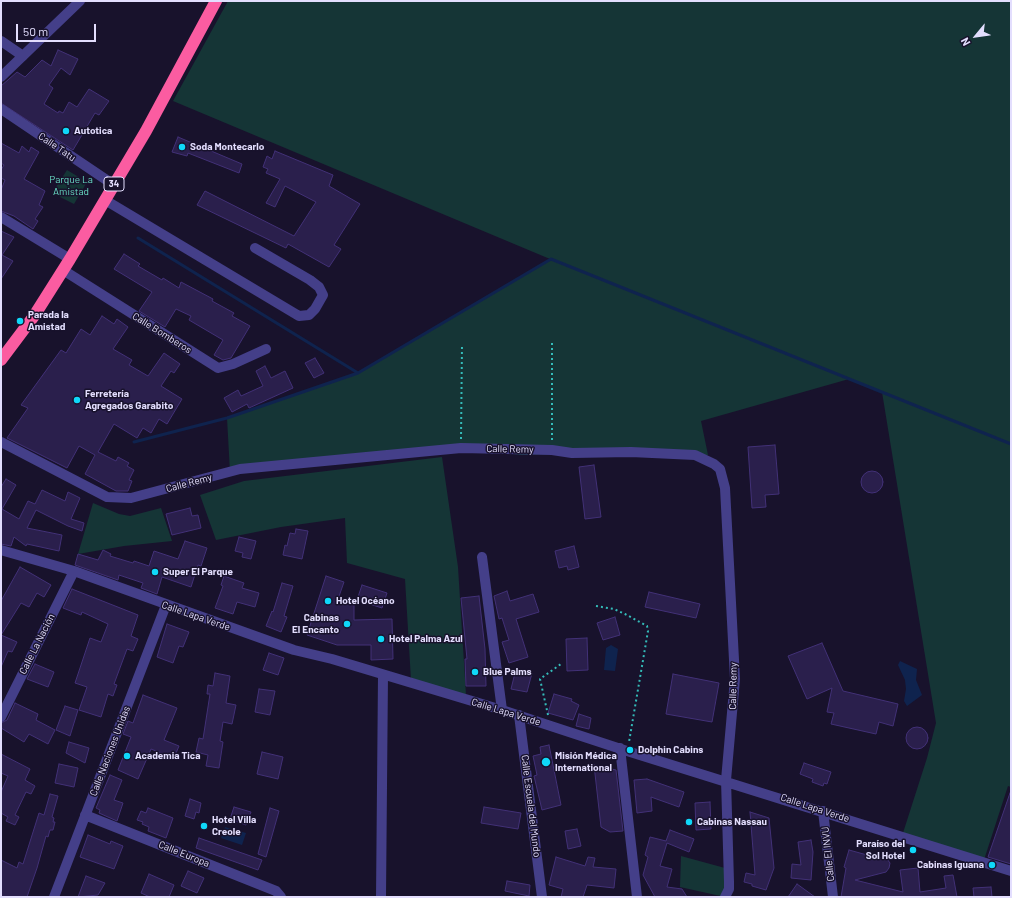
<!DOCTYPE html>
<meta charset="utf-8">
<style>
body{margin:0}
#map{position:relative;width:1012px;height:898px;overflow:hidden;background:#18122c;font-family:Barlow,sans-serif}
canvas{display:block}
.frame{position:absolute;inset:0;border:2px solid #e3defe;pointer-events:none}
.north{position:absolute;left:956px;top:16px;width:40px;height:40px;-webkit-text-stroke:3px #18122c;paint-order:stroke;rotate:241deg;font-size:11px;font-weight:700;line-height:16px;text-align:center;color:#e3defe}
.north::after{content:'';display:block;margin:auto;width:14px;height:18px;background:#e3defe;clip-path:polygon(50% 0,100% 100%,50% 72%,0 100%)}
.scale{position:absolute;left:16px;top:24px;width:80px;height:18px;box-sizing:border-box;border:2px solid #e3defe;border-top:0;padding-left:5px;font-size:12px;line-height:14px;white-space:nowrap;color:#e3defe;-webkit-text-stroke:3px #18122c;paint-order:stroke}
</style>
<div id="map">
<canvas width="1012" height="898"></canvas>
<div class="frame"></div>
<div class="north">N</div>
<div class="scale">50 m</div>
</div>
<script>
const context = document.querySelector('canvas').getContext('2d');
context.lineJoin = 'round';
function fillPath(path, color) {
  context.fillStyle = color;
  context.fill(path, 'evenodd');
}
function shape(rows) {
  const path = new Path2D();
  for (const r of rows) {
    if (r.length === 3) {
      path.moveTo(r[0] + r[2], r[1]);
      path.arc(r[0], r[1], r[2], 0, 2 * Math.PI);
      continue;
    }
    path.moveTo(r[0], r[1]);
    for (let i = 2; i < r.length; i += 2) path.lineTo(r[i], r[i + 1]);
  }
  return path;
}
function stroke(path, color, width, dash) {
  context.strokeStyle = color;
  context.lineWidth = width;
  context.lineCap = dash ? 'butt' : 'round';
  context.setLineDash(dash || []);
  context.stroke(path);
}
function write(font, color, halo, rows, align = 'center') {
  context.font = font + ' Barlow,sans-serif';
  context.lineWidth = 3;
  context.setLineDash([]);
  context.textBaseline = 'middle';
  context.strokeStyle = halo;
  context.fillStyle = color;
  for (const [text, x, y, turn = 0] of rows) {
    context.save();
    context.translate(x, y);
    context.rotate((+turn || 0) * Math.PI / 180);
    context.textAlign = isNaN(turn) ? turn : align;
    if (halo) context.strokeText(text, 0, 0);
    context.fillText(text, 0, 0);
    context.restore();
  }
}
const green = shape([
 [228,1,1011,1,1011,787,1008,786,983,863,902,836,927,758,936,723,882,392,849,379,701,421,708,455,617,453,521,455,465,448,230,472,227,418,358,373,550,259,173,101],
 [67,170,87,182,74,204,52,193],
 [442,457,458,567,466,695,411,680,405,579,347,563,345,518,281,527,216,540,200,495,244,481],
 [93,503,119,514,130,516,161,508,172,541,124,546,78,554],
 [681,856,725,868,725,897,680,887]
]);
const water = shape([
 [611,645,618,649,615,671,604,670,606,648],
 [900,661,917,669,916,680,922,695,907,706,904,701,906,689,905,680,898,665],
 [225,827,246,833,242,845,221,838]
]);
const stream = shape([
 [138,238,358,373],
 [134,442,227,418,358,373,551,259,1011,444]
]);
const building = shape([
 [58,50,78,59,70,75,61,68,49,85,53,88,44,104,58,113,59,111,63,113,69,102,77,107,89,89,109,101,99,115,95,113,73,150,1,103,1,86,17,72,25,77,42,60,51,66,58,50],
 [178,137,242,164,239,173,188,153,187,156,172,152,178,137],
 [1,143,19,153,22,146,29,152,31,147,39,152,24,179,45,191,39,205,43,207,35,219,38,221,33,229,14,216,1,211,1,190,5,180,1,178,1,170,4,165,1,163,1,143],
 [275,151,333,175,329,186,360,204,334,245,341,249,329,267,288,244,286,248,197,205,205,191,294,236,316,202,285,186,275,207,266,203,280,179,266,173,268,169,263,167,267,156,272,159,275,151],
 [1,231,14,237,2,255,13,261,1,279,1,231],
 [124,254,140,264,138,266,162,280,163,278,179,288,181,282,213,299,212,301,234,313,232,316,250,326,231,358,223,360,214,355,223,340,189,320,191,316,176,309,165,327,139,311,152,292,114,269,124,254],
 [102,316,114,324,117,319,128,327,113,349,132,360,129,365,148,376,164,353,180,364,174,373,171,371,161,386,182,399,167,424,159,419,151,433,143,428,137,438,114,424,98,452,116,461,118,457,129,463,127,466,134,470,129,480,132,481,128,491,116,491,85,474,95,455,79,446,67,468,7,438,28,408,21,405,61,350,66,353,81,329,90,335,102,316],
 [315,358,324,373,314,378,305,363,315,358],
 [265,366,271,378,285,371,293,388,249,408,247,404,232,412,224,398,238,390,241,396,263,386,256,371,265,366],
 [775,445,779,494,765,495,766,507,752,508,748,447,775,445],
 [594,465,601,517,585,519,579,467,594,465],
 [872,482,11],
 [6,479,16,485,2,509,19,519,28,501,35,504,42,490,65,501,68,492,80,498,71,519,84,523,82,531,68,526,36,510,27,528,62,535,59,551,27,544,26,546,14,537,11,546,1,544,1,487,6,479],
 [190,508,192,516,198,515,201,528,172,535,166,514,190,508],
 [296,529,308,531,302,559,283,555,285,545,287,546,290,533,295,534,296,529],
 [239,537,256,541,251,559,242,557,243,553,235,551,239,537],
 [185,541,207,548,201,566,198,565,191,587,162,577,157,594,141,588,143,583,119,575,118,580,75,565,78,554,98,560,103,550,111,554,110,556,133,563,134,561,149,566,154,551,178,559,185,541],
 [574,546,579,567,568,570,567,566,559,568,555,551,574,546],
 [20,567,51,585,44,597,37,593,29,607,21,603,1,635,17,642,12,652,8,651,1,667,1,601,20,567],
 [224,576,244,583,242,588,259,593,255,607,237,602,233,614,215,608,223,586,221,585,224,576],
 [326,576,344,582,337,602,354,602,354,620,392,619,393,659,371,660,371,645,337,645,307,635,326,576],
 [282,583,293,586,284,616,287,617,281,632,266,626,272,611,273,612,282,583],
 [362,585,387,593,382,608,357,600,362,585],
 [72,589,138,615,131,636,138,639,133,651,127,649,114,684,117,685,113,696,108,694,101,717,79,710,87,687,75,683,90,638,101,642,108,624,82,612,81,615,63,608,72,589],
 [507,591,510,601,533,594,539,612,516,619,528,657,509,663,502,642,509,640,502,618,499,619,494,596,507,591],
 [649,592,700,604,696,618,645,607,649,592],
 [479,596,485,649,486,686,466,686,465,659,467,659,461,598,479,596],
 [615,617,620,635,603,640,597,623,615,617],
 [167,624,189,632,183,647,179,646,173,663,157,657,167,624],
 [587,638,588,670,567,671,566,639,587,638],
 [822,643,843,691,898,704,893,726,879,722,876,734,831,724,834,713,827,712,832,688,807,699,788,656,822,643],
 [269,653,284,658,278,675,263,670,269,653],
 [35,664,54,672,48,687,27,679,35,664],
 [516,669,532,673,527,692,511,689,516,669],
 [215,673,230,676,226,703,236,705,232,724,223,722,220,741,223,742,219,768,206,766,208,755,196,752,199,738,203,739,210,694,207,694,208,685,213,686,215,673],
 [673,674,719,683,712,722,666,714,673,674],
 [259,689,275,691,270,715,255,712,259,689],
 [554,694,572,699,571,701,579,705,573,720,548,713,554,694],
 [143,695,177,708,164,740,179,746,174,758,151,749,138,779,118,770,131,737,123,734,128,721,133,723,143,695],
 [15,703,38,714,36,720,55,730,48,744,29,734,24,742,1,728,1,723,7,720,15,703],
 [65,706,78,710,70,736,56,730,65,706],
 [579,714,591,718,589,729,576,726,579,714],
 [917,738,11],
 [69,742,89,748,85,763,66,753,69,742],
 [549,745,561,805,542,810,534,776,537,775,533,756,541,754,540,747,549,745],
 [262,752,283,757,278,779,257,774,262,752],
 [1,754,30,769,25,780,35,786,31,794,26,792,15,815,19,817,15,825,6,821,8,817,1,813,1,792,8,776,1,773,1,754],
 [804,763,831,772,827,784,824,783,823,786,812,782,813,779,800,774,804,763],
 [59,764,78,768,74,787,55,783,59,764],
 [594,765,616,770,623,831,610,832,601,827,594,765],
 [110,775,122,780,114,800,123,803,117,821,99,813,100,810,96,808,110,775],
 [647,779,684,792,679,807,651,797,652,811,637,813,634,780,647,779],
 [1010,793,1011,793,1011,864,988,857,1010,793],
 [50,794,58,796,52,817,54,818,53,822,55,822,53,830,50,830,48,837,46,836,37,868,27,897,1,897,1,860,17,868,19,862,23,864,39,813,44,815,50,794],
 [190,799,201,803,199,813,196,812,194,819,185,816,190,799],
 [710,802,711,829,696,830,695,803,710,802],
 [234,807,251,812,246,825,230,819,234,807],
 [484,807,521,813,518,829,481,823,484,807],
 [148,808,173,818,166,838,148,831,149,827,142,824,143,822,137,820,141,811,146,813,148,808],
 [270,808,279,811,266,857,258,854,270,808],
 [750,812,769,818,774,868,766,890,752,886,752,884,744,882,746,873,755,875,750,812],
 [577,829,581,846,568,849,565,831,577,829],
 [670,830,694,839,689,852,667,843,660,866,672,869,667,887,682,889,687,897,655,897,643,875,648,857,645,855,650,837,666,841,670,830],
 [88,835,110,844,111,841,123,846,114,869,80,857,88,835],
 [199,838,262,860,258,870,196,848,199,838],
 [811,840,813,852,811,880,791,878,792,864,801,865,798,842,811,840],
 [849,850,878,858,883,857,887,859,890,863,889,868,886,872,855,880,903,892,900,870,918,868,920,892,946,888,944,876,953,875,957,897,841,897,846,868,844,867,849,850],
 [556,857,585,866,588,857,595,858,593,867,616,869,614,888,587,885,583,897,561,897,563,889,549,885,556,857],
 [188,871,204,878,197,893,181,886,188,871],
 [149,874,174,885,169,897,150,897,141,893,149,874],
 [86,876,105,883,98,895,78,897,86,876],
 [507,881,530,885,529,896,505,891,507,881],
 [797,884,815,897,788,897,797,884],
 [991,887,992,897,974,897,973,888,991,887]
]);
const path = shape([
 [461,439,462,345],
 [552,440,552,341],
 [596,606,614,609,625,614,647,626,648,631,629,742],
 [548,715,540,679,561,664]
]);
const minor = shape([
 [1,41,23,56],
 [1,77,80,1],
 [1,109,114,185],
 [105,200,299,316,309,315,315,309,323,295,319,287,310,280,255,248],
 [1,217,70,259],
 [63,270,218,368,233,364,266,349],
 [1,442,107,497,131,498,240,469,461,448,552,450,572,453,631,452,695,455,714,464,720,469,725,488,735,679,726,780,729,882,729,889,725,897],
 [1,550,74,571,294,650,332,659,502,710,627,751,1011,871],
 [482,557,502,710],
 [519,715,542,897],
 [1,717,74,571],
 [620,748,637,897],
 [823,811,833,897],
 [85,815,276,891,281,897],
 [54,897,166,605],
 [381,897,383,675]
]);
const highway = shape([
 [1,360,34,316,70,259,146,131,216,1]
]);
const markers = [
 [66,131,4,"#0fd8f9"],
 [182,147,4,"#0fd8f9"],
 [20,321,4,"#0fd8f9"],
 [77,400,4,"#0fd8f9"],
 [155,572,4,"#0fd8f9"],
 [328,601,4,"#0fd8f9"],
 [347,624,4,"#0fd8f9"],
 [381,639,4,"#0fd8f9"],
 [475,672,4,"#0fd8f9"],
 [630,750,4,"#0fd8f9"],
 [127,756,4,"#0fd8f9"],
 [546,762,5,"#0fd8f9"],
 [689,822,4,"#0fd8f9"],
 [204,826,4,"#0fd8f9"],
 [913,850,4,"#0fd8f9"],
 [992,865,4,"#0fd8f9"]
];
const shields = [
 [114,184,20]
];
const shieldNames = [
 ["34",114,184]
];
const poiNames = [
 ["Autotica",74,131],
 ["Soda Montecarlo",190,147],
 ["Parada la",28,315],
 ["Amistad",28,327],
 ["Ferretería",85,394],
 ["Agregados Garabito",85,406],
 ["Super El Parque",163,572],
 ["Hotel Océano",336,601],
 ["Cabinas",339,618,"right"],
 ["El Encanto",339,630,"right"],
 ["Hotel Palma Azul",389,639],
 ["Blue Palms",483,672],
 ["Dolphin Cabins",638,750],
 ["Academia Tica",135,756],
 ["Misión Médica",555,756],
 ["International",555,768],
 ["Hotel Villa",212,820],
 ["Creole",212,832],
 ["Cabinas Nassau",697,822],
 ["Paraíso del",905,844,"right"],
 ["Sol Hotel",905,856,"right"],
 ["Cabinas Iguana",984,865,"right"]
];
const streetNames = [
 ["Calle Tatu",57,147,34],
 ["Calle Bomberos",162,333,32],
 ["Calle Remy",510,449,1],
 ["Calle Remy",189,483,-15],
 ["Calle Lapa Verde",196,616,19],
 ["Calle La Nación",37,644,-63],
 ["Calle Remy",733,686,-89],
 ["Calle Lapa Verde",506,712,17],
 ["Calle Naciones Unidas",110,751,-69],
 ["Calle Escuela del Mundo",531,806,83],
 ["Calle Lapa Verde",815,808,18],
 ["Calle Europa",184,854,22],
 ["Calle El INVU",828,854,-96]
];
const parkNames = [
 ["Parque La",71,180],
 ["Amistad",71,192]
];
fillPath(green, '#153536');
fillPath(water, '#0f234e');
stroke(stream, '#0f234e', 3);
fillPath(building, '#2a1f4c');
stroke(building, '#423177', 1);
stroke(path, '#34bcb9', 2, [2, 3]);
stroke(minor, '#443f89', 10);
stroke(highway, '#fb5ca1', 12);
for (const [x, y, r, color] of markers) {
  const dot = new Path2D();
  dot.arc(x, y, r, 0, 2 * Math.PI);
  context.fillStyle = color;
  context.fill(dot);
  stroke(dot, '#18122c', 1.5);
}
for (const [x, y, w] of shields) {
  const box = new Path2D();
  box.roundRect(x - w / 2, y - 7, w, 14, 3);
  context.fillStyle = '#18122c';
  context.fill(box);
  stroke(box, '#e3defe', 1);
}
write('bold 9px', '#e3defe', null, shieldNames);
write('bold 10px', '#e3defe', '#18122c', poiNames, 'left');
write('10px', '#e3defe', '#18122c', streetNames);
write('10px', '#69dec6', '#18122c', parkNames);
</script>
